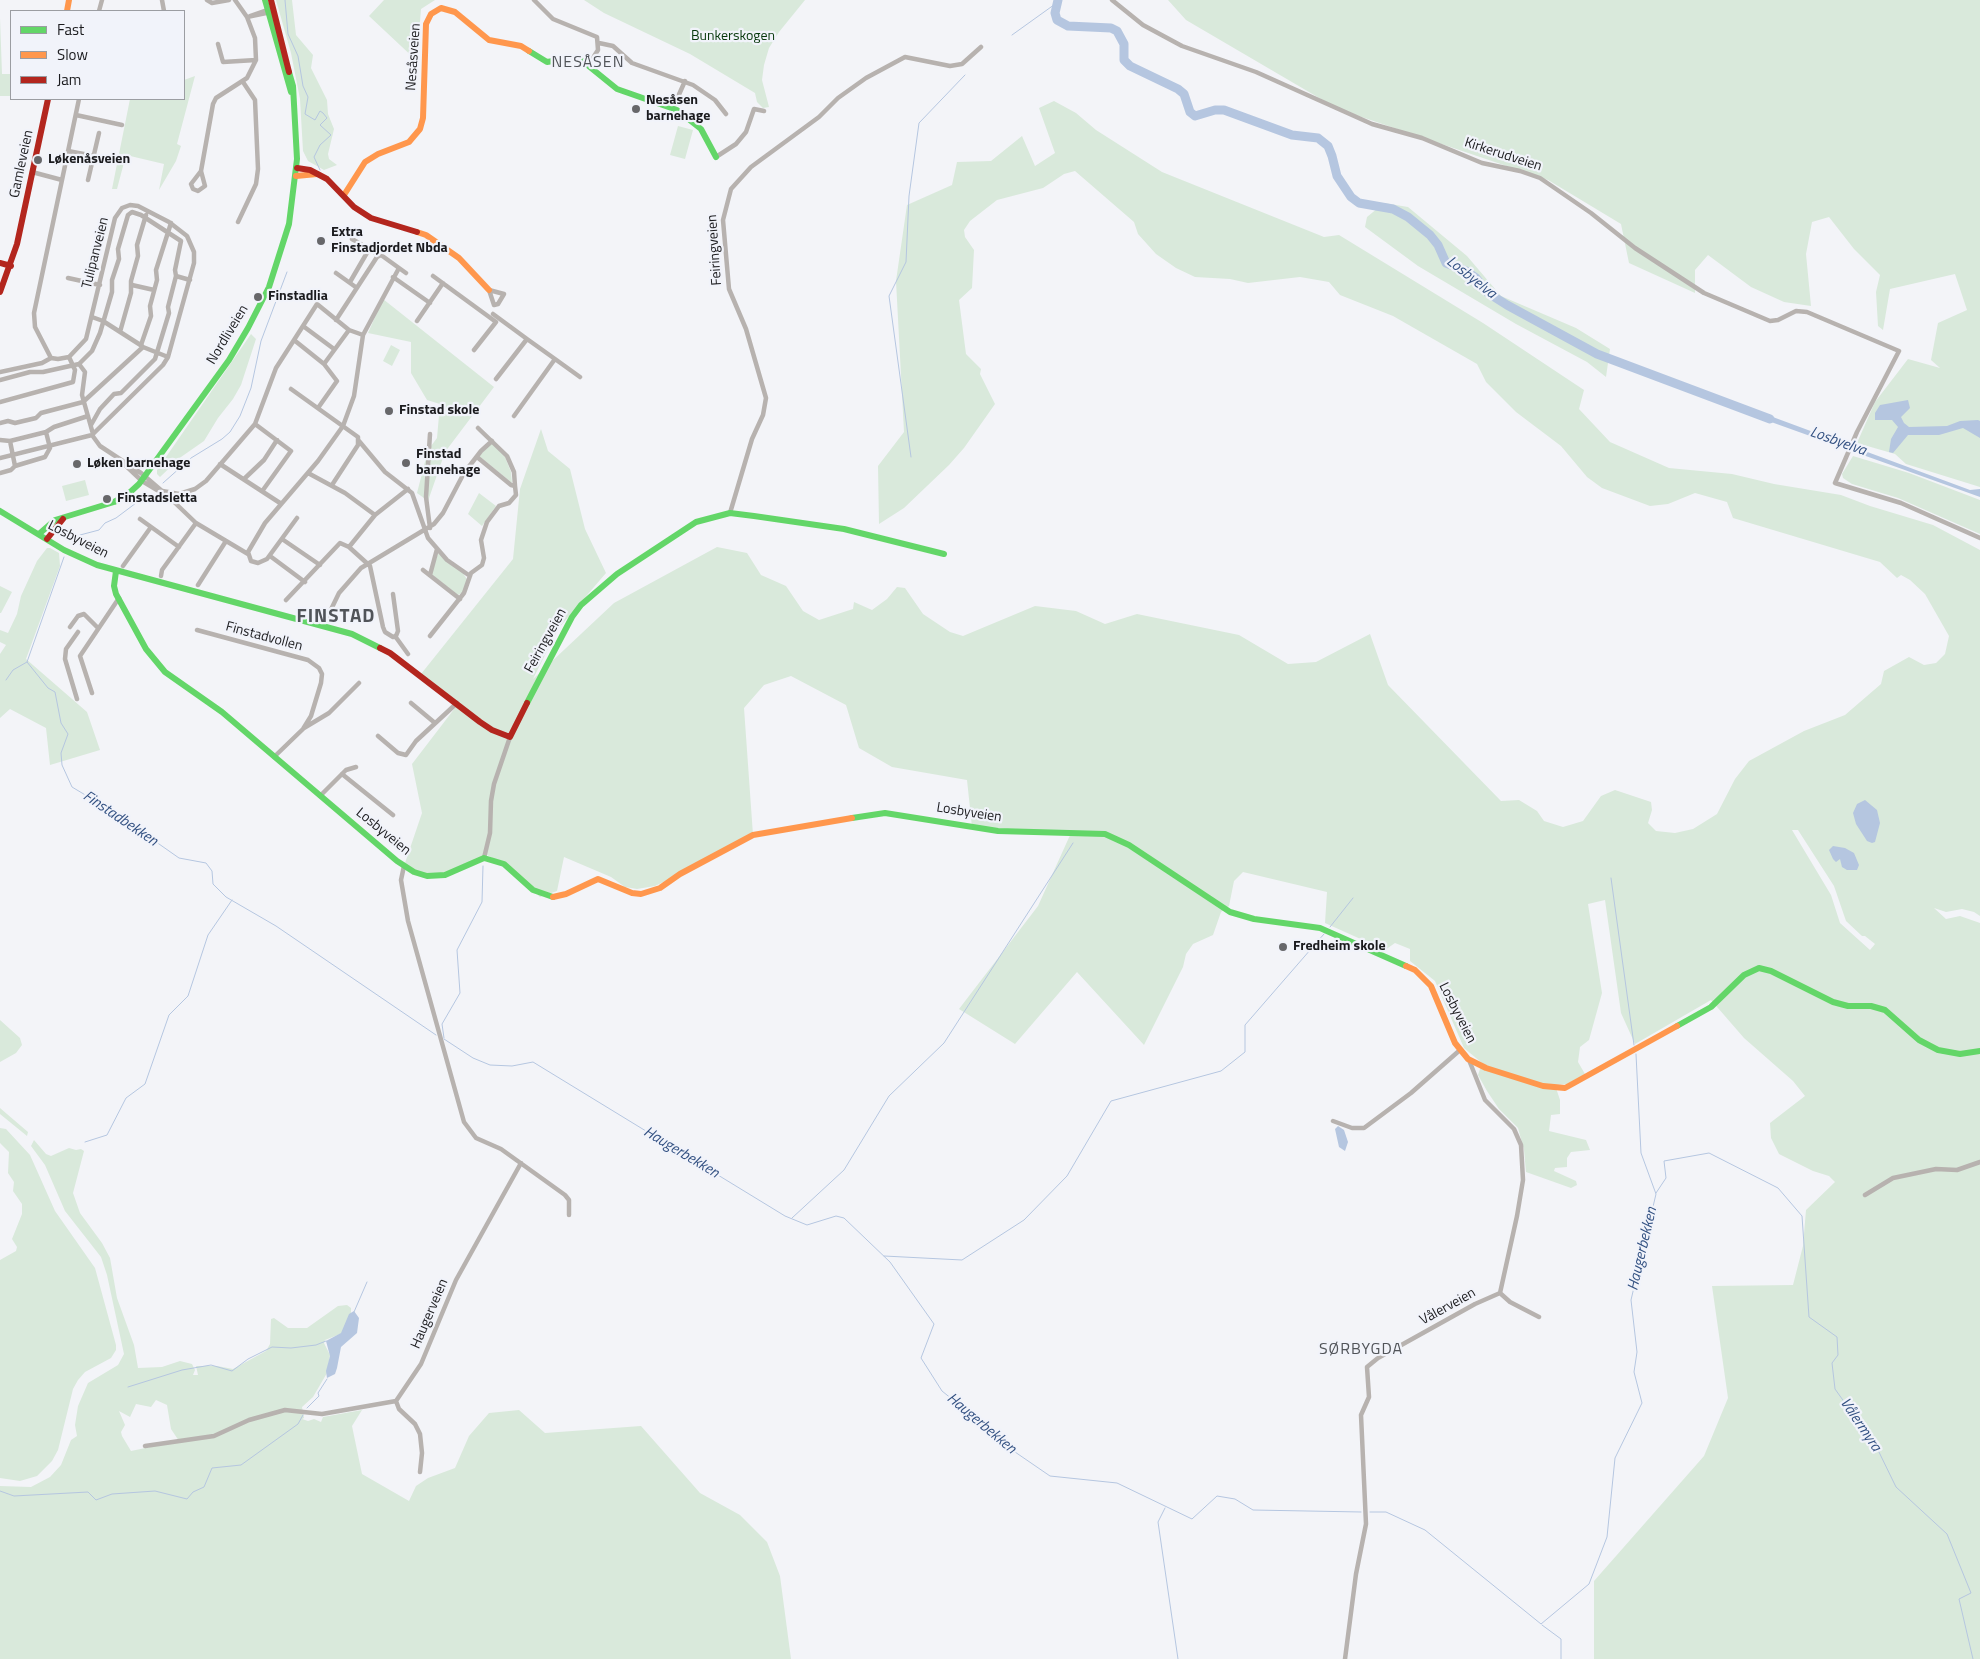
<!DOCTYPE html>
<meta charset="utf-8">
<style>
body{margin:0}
#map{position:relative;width:1980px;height:1659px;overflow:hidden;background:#f3f4f8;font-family:"Titillium Web",sans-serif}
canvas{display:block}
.legend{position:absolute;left:10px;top:10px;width:175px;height:90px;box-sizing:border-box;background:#f1f3fa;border:1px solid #9b9da2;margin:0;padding:6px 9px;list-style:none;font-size:15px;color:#1b1b1e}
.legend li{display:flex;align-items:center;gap:10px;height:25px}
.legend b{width:25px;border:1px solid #9b9da2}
</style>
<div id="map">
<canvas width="1980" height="1659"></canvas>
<ul class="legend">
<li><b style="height:6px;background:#63d668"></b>Fast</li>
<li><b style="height:6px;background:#ff974d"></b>Slow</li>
<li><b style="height:6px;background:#b3261e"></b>Jam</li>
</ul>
</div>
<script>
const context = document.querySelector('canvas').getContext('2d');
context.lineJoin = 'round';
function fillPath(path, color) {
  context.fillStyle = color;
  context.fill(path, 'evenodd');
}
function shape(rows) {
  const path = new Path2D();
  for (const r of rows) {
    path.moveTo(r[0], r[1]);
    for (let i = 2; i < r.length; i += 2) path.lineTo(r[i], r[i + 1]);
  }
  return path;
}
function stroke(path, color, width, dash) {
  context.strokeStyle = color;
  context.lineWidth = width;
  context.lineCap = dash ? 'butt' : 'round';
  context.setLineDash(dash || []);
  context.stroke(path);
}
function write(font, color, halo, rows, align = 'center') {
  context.font = font + ' "Titillium Web",sans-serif';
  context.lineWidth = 4.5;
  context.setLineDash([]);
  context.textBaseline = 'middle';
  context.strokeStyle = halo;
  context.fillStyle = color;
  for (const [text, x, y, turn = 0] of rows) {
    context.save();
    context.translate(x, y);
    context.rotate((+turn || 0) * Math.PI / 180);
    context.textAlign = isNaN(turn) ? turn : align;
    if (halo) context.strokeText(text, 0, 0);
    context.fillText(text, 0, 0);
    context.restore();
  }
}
const green = shape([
 [276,0,292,0,296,35,313,55,311,68,327,100,328,114,334,129,328,154,329,159,337,165,324,170,308,161,303,151,300,99,291,53],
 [384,0,435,0,421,9,417,61,369,16],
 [584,0,805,0,779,32,769,48,764,65,762,80,769,107,763,108,757,102,755,93,690,54,604,13],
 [1168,0,1980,0,1980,487,1906,464,1895,454,1857,443,1875,402,1908,359,1940,368,1931,360,1938,323,1967,310,1955,274,1890,289,1883,330,1878,326,1876,292,1880,275,1854,249,1829,217,1812,222,1806,254,1811,306,1784,302,1751,287,1708,255,1695,270,1695,293,1629,263,1621,224,1548,180,1338,109,1186,20],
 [0,18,2,74,11,74,11,96,0,96],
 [195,76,177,144,181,146,176,161,159,190,164,164,126,155,117,189,112,189,130,99,184,99,184,80],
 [1054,101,1076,113,1096,130,1162,172,1324,237,1339,235,1483,323,1584,390,1579,409,1610,442,1669,468,1732,474,1774,484,1841,495,1870,506,1933,525,1980,550,1980,916,1974,912,1962,909,1946,912,1934,908,1946,919,1960,916,1980,923,1980,1659,1594,1659,1594,1581,1704,1456,1728,1398,1712,1286,1793,1285,1803,1246,1806,1210,1835,1182,1829,1176,1813,1171,1779,1154,1771,1138,1770,1123,1805,1096,1793,1081,1744,1038,1711,1000,1635,1044,1621,1013,1605,900,1588,904,1602,993,1589,1040,1580,1047,1578,1062,1585,1074,1567,1084,1555,1085,1560,1100,1560,1114,1551,1115,1549,1131,1586,1140,1590,1150,1571,1152,1567,1158,1567,1167,1555,1168,1554,1171,1576,1181,1577,1185,1571,1188,1526,1172,1524,1150,1518,1128,1499,1109,1487,1091,1478,1075,1482,1063,1464,1048,1435,981,1410,961,1410,949,1395,943,1385,950,1325,923,1327,892,1243,872,1234,881,1229,906,1221,912,1213,935,1193,944,1186,954,1183,967,1144,1045,1077,972,1015,1044,959,1009,1038,906,1071,833,972,827,967,780,892,767,859,748,846,705,791,676,764,685,744,708,753,835,680,874,655,886,637,889,625,887,611,877,564,857,557,891,540,897,509,867,487,855,444,878,426,876,404,866,422,813,412,764,458,704,421,674,513,559,520,489,541,429,548,451,570,469,585,529,606,573,558,629,533,679,614,603,717,547,747,553,761,575,786,586,803,611,819,620,853,609,854,602,872,610,887,599,897,587,905,588,923,614,950,632,963,636,1035,606,1076,611,1105,624,1137,614,1239,635,1288,664,1316,662,1370,634,1388,685,1501,801,1519,800,1537,811,1544,821,1563,827,1583,821,1601,796,1615,790,1651,802,1652,810,1648,823,1656,831,1675,833,1693,829,1717,814,1735,779,1749,761,1804,731,1845,715,1881,684,1884,671,1909,657,1924,665,1936,663,1945,654,1949,636,1925,594,1910,580,1901,575,1897,578,1880,562,1733,518,1727,502,1695,493,1668,504,1650,506,1602,488,1587,477,1561,446,1516,412,1486,382,1477,364,1393,316,1340,295,1329,282,1300,277,1248,283,1230,279,1195,277,1176,268,1156,254,1138,234,1134,222,1075,171,1064,174,1043,188,997,200,970,221,964,230,965,237,974,250,972,288,959,300,966,354,981,369,980,374,995,404,964,448,949,465,904,508,879,524,878,466,904,432,896,281,907,205,952,185,957,162,991,161,1022,136,1035,166,1055,153,1039,108],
 [1792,830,1798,830,1834,886,1846,921,1862,936,1865,936,1875,944,1870,950,1840,923,1831,895],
 [678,126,693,130,685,159,670,155],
 [1384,203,1408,207,1467,256,1501,296,1576,328,1610,349,1606,377,1587,362,1516,324,1418,266,1365,227,1367,217],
 [383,299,494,387,445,452,428,501,417,493,428,450,437,438,440,404,427,400,411,373,411,342,368,333],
 [251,334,256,339,241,385,233,399,218,418,204,441,181,457,160,477,157,474,157,470],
 [391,345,400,350,392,366,383,361],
 [492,443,505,457,511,472,512,483,479,456],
 [1853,456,1909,473,1980,500,1980,534,1898,498,1852,484,1843,478,1842,474],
 [85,480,89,495,66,501,62,486],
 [479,493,496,506,482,526,468,514],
 [47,548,50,548,59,553,60,566,26,659,87,712,100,750,50,765,46,728,10,709,0,718,0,654,6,645,0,642,0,630,8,633,17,614,21,596,37,561],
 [438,553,463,573,468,581,463,592,458,595,431,574],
 [0,586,12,592,1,613,0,613],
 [0,1020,20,1038,22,1045,16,1053,0,1062],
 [0,1108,28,1132,27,1136,0,1114],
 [0,1128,6,1129,30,1155,55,1211,95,1268,116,1345,116,1350,111,1358,85,1372,78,1380,73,1389,58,1450,52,1461,37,1476,20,1481,0,1478,0,1260,16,1251,17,1247,12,1239,22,1214,22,1204,13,1191,14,1182,8,1173,9,1152,0,1143],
 [34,1140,46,1154,51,1156,69,1148,76,1150,81,1149,84,1151,73,1193,80,1213,102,1243,110,1258,117,1298,134,1345,138,1368,162,1367,180,1361,192,1364,195,1370,193,1375,198,1375,196,1366,217,1366,233,1369,266,1351,270,1344,271,1319,274,1318,288,1328,307,1328,338,1306,347,1305,351,1308,351,1318,343,1333,325,1340,324,1343,330,1355,327,1373,313,1397,302,1407,304,1418,302,1419,308,1421,314,1419,321,1422,323,1417,362,1410,352,1426,362,1474,409,1501,416,1486,428,1478,455,1468,469,1436,489,1413,519,1410,545,1433,641,1426,700,1493,740,1515,767,1542,780,1576,791,1659,0,1659,0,1486,31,1487,50,1477,61,1465,71,1440,77,1436,75,1425,78,1406,88,1383,118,1365,124,1354,107,1275,101,1257,65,1211,45,1165,31,1146],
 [156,1400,167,1405,171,1429,179,1441,131,1451,122,1436,121,1432,125,1425,119,1411,130,1417,136,1404,151,1407]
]);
const water = shape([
 [1908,400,1910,408,1901,417,1904,423,1909,427,1947,426,1960,421,1978,420,1980,421,1980,438,1963,428,1939,435,1908,435,1893,453,1889,452,1891,439,1898,427,1892,420,1875,420,1875,413,1880,405],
 [1762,413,1970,490,1980,489,1980,497,1760,418],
 [1865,800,1877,810,1880,823,1875,842,1872,843,1867,841,1856,824,1853,813,1857,804],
 [1833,846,1845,848,1854,853,1859,865,1857,870,1847,870,1842,867,1840,859,1836,862,1833,859,1829,850],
 [1338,1126,1344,1130,1348,1142,1345,1151,1339,1147,1335,1129],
 [354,1311,359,1318,357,1333,341,1347,337,1368,335,1374,327,1378,326,1371,330,1356,326,1341,341,1333,349,1314]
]);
const stream = shape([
 [285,0,288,34,298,56,303,86,308,97,305,114,315,120,320,111,323,113,327,118,320,125,331,135,320,145,314,157,320,170],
 [1012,35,1058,2],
 [911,457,889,296,906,262,909,196,919,123,965,75],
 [163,483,191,458,222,439,230,432,240,416,251,388,261,341,287,272],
 [73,540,80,535,99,530,105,523,116,518,148,494],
 [64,557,27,662,48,688,55,692,61,723,68,734,61,753,62,765,72,787,112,811,179,858,206,863,212,871,213,884,226,897,276,926,436,1035],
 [6,680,13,670,27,662],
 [1611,878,1634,1045],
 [1330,927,1353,898],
 [444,1038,442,1024,460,993,457,950,482,902,483,866],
 [444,1039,473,1058,490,1065,512,1066,533,1062,785,1216,807,1225,836,1216,844,1218,890,1262,934,1324,921,1358,942,1391,984,1425,999,1441,1050,1476,1117,1483,1192,1519,1217,1496,1235,1499,1253,1510,1361,1512],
 [85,1142,107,1135,126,1098,145,1084,169,1015,188,996,208,935,232,900],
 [1656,1193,1666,1178,1664,1161,1709,1153,1778,1188,1802,1216,1809,1317,1837,1337,1838,1355,1832,1363,1835,1389,1877,1448,1896,1487,1947,1534,1971,1593,1959,1599,1973,1659],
 [792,1218,844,1170,889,1096,944,1043,1073,843],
 [884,1256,962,1260,1024,1220,1067,1176,1111,1101,1221,1071,1245,1052,1245,1025,1324,934],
 [354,1312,367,1282],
 [128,1387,182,1370,211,1365,232,1371,248,1359,272,1347,291,1348,316,1345,326,1341],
 [307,1408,319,1396,318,1393,327,1379],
 [0,1491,14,1496,88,1492,96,1500,112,1494,155,1491,187,1499,193,1492,204,1487,212,1468,241,1465,298,1424,303,1415],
 [1165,1508,1158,1522,1178,1659],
 [1370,1512,1386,1512,1425,1530,1541,1624,1589,1584,1607,1537,1615,1458,1642,1403,1634,1372,1637,1352,1631,1300,1656,1194,1641,1153,1636,1054],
 [1542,1625,1561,1639,1561,1659]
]);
const river = shape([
 [1058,0,1055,13,1057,20,1068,26,1111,28,1117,31,1124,44,1124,60,1130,66,1178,89,1184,94,1190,112,1195,116,1215,110,1224,110,1292,135,1318,138,1328,146,1332,156,1337,176,1351,197,1359,203,1393,209,1408,217,1430,235,1438,245,1446,263,1466,271,1476,278,1488,293,1507,305,1597,354,1770,419]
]);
const street = shape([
 [162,0,164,11],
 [207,0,212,3,229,0],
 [235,0,247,17,271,12],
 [534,0,553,19,597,37,598,50,589,64],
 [1112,0,1143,25,1182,46,1256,72,1372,124,1422,138,1482,163,1520,171,1540,178,1591,213,1635,248,1704,293,1770,321,1778,320,1796,311,1807,312,1899,351,1857,432,1835,483,1901,503,1980,538],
 [99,11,102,0],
 [250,16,270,9],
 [599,43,613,46,632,63,693,85,715,100,726,114],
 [218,44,223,62,256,60],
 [673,108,685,81],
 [76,115,122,125],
 [68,151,115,160],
 [716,157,736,144,746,132,754,109,764,111],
 [201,171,191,184,193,189,198,191,205,186,201,171,213,104,216,98,247,78,256,60,255,38,247,17],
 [32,172,62,180,34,313,35,327,51,358,58,359,69,357,86,339,115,218,122,208,130,205,138,206,169,222,187,236,194,252,194,263,168,357,163,365,92,435],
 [62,180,79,99],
 [88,180,99,133],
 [238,222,256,184,258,169,255,100,243,82],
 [352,239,379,255],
 [336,273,357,288],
 [176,276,190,280],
 [433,276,496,322,474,350],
 [393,277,430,303],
 [68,278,100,285],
 [350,282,368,251],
 [132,285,154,290],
 [489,290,504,294,498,304,494,305,489,290],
 [493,314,527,339,496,379],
 [92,317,103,321,142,346],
 [336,320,377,257,381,255,399,268],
 [417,321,443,283],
 [303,326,334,349],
 [349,330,324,364,294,340,317,304,349,330,363,335,399,268,406,273],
 [120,332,131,293,131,281,138,256,137,245,146,215],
 [141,345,151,316,150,306,157,280,156,270,171,223],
 [555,359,580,377],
 [79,364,85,372,82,395,93,434],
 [0,372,42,363,51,358],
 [0,380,30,372,43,372,79,364,92,351,100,333,112,292,112,280,119,259,118,249,128,215,132,212,141,215,181,241,175,270,176,276,168,307,169,313,155,359,121,393,114,394,100,409,91,425],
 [291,389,358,437,358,445,332,485],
 [0,402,73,382,75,370,69,357],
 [318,408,337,381,324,364],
 [514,416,555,359,527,339],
 [0,423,8,421,15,423,36,418,41,413,83,402,143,347,168,357],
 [255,424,291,451,263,490],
 [478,428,507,456,514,472,515,486],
 [46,432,54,427,88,416],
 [430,434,426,497,430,528],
 [92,435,100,446,141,473,162,491],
 [0,440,10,441],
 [359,441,385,472,412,493,428,538,447,560,470,576],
 [0,458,92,435],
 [124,464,142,481,157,490,179,494,195,489,206,481,255,424,276,368,294,340],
 [220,464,280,503],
 [0,473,11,470,15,466,45,457,50,448,46,432,10,441,15,466],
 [308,473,345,493,375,515],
 [244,479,264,460,277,440],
 [170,493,172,500,196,523,248,554],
 [730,513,752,439,763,415,766,398,746,329,729,289,723,220,731,189,751,167,819,117,838,98,866,78,905,57,950,66,962,64,981,47],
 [297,518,267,559,258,563,251,561,248,552,265,523,318,461,343,426,354,396,363,335],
 [140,519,179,547],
 [282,539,320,565],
 [349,547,375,515,408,489],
 [270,556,305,582],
 [123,566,151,527],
 [423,570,460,599],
 [430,575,437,549],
 [161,576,162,570,196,523],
 [198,585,226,541],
 [286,600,340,543,349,547,370,566,383,627,385,632,393,637,396,636,398,631,393,594],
 [324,624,339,593,361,568,434,524,443,513,464,473,481,451,492,441],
 [70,627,78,616,84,614,98,628],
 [197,630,308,660,319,668,322,674,321,683,311,716,303,729,274,757],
 [395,636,408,654],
 [430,636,464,593,471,573,482,565,484,558,481,540,487,522,499,506,509,503,516,495,515,486,511,485,477,457],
 [92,693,80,656,119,598],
 [77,699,65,659,66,649,78,632],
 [411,703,435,723],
 [304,728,329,713,359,683],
 [378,736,398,753,406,755,416,741,457,703],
 [342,774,393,815],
 [320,796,346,770,356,767],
 [484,858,490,833,491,801,494,784,510,737],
 [404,866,401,880,408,921,464,1122,476,1138,501,1149,565,1195,569,1200,569,1215],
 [1333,1121,1352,1128,1364,1128,1411,1093,1460,1050],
 [1865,1195,1893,1178,1936,1169,1957,1170,1980,1162],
 [1500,1293,1510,1302,1539,1317],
 [145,1446,214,1436,249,1420,285,1410,322,1414,396,1401],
 [420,1472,422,1453,420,1434,415,1424,399,1409,396,1401,421,1364,456,1280,521,1163],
 [1345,1659,1356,1574,1366,1524,1361,1415,1369,1397,1367,1367,1378,1358,1475,1304,1500,1293,1517,1216,1523,1180,1521,1145,1514,1129,1485,1100,1469,1060]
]);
const fast = shape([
 [265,0,291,92],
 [529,51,547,62,571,58,580,59,617,89,677,110,701,129,716,157],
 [0,511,64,550,97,565,352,634,380,648],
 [39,534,55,520,114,502,127,495,139,484,229,360,248,328,269,287,289,224,297,159,293,86,289,72],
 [116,571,114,586,116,594,146,649,165,672,222,712,397,861,414,872,427,876,445,875,484,858,504,864,533,890,553,897],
 [527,703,572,617,581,605,617,574,696,522,730,513,754,516,844,529,944,554],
 [852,818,885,813,998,831,1105,834,1129,845,1230,912,1254,919,1320,928,1406,966],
 [1677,1026,1711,1007,1744,975,1759,968,1771,971,1833,1002,1848,1006,1871,1006,1885,1010,1919,1040,1938,1050,1960,1054,1980,1051]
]);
const slow = shape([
 [67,11,69,0],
 [296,176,317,174],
 [344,195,365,162,378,154,409,142,420,129,423,118,426,24,431,14,441,8,455,12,489,40,521,46,529,51],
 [417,232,426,235,459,258,489,290],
 [553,897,566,894,598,879,632,893,641,894,660,888,680,874,753,835,852,818],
 [1406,966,1415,970,1431,986,1455,1043,1468,1059,1486,1068,1543,1086,1565,1088,1677,1026]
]);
const jam = shape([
 [271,0,289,72],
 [297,168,310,170,327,179,354,207,371,218,417,232],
 [0,263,11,266],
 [0,292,17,244,48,99],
 [47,539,63,519],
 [380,648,390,653,480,722,492,730,510,737,527,703]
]);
const markers = [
 [636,109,5,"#67676a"],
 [38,160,5,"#67676a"],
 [321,241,5,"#67676a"],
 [258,297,5,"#67676a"],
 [389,411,5,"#67676a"],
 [406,463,5,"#67676a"],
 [77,464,5,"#67676a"],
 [107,499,5,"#67676a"],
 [1283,947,5,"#67676a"]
];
const parkNames = [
 ["Bunkerskogen",733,37]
];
const streetNames = [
 ["Nesåsveien",414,57,-86],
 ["Kirkerudveien",1503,155,18],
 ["Gamleveien",22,164,-78],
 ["Feiringveien",715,250,-94],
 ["Tulipanveien",96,253,-76],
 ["Nordliveien",228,335,-59],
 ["Losbyveien",78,540,27],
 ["Finstadvollen",264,637,15],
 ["Feiringveien",546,641,-61],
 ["Losbyveien",969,813,9],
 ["Losbyveien",383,832,39],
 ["Losbyveien",1457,1013,63],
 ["Vålerveien",1448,1307,-29],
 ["Haugerveien",430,1314,-67]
];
const poiNames = [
 ["Nesåsen",646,101],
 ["barnehage",646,117],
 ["Løkenåsveien",48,160],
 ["Extra",331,233],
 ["Finstadjordet Nbda",331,249],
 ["Finstadlia",268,297],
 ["Finstad skole",399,411],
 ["Finstad",416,455],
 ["barnehage",416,471],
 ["Løken barnehage",87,464],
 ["Finstadsletta",117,499],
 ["Fredheim skole",1293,947]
];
const waterNames = [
 ["Losbyelva",1471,278,38],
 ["Losbyelva",1838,442,20],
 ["Finstadbekken",120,819,34],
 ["Haugerbekken",681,1153,31],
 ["Haugerbekken",1643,1249,-77],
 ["Haugerbekken",981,1424,40],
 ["Vålermyra",1860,1425,56]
];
const quarterNames = [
 ["NESÅSEN",588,63],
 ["SØRBYGDA",1361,1350]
];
const districtNames = [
 ["FINSTAD",336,617]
];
fillPath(green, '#d9e9db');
fillPath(water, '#b5c6e0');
stroke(stream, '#b5c6e0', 1);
stroke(river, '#b5c6e0', 9);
stroke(street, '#b7b2af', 4.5);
stroke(fast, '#63d668', 6);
stroke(slow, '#ff974d', 6);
stroke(jam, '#b3261e', 6);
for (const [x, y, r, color] of markers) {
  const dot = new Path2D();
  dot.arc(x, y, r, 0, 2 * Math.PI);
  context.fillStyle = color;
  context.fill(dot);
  stroke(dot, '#f1f3fa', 2);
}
write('14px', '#07380c', '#f1f3fa', parkNames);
write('14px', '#1b1b1e', '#f1f3fa', streetNames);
write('bold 14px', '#1b1b1e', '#f1f3fa', poiNames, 'left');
write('italic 15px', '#335182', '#f1f3fa', waterNames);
context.letterSpacing = '1px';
write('16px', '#515459', '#f1f3fa', quarterNames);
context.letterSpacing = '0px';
context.letterSpacing = '1px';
write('bold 19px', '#515459', '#f1f3fa', districtNames);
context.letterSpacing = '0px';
</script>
